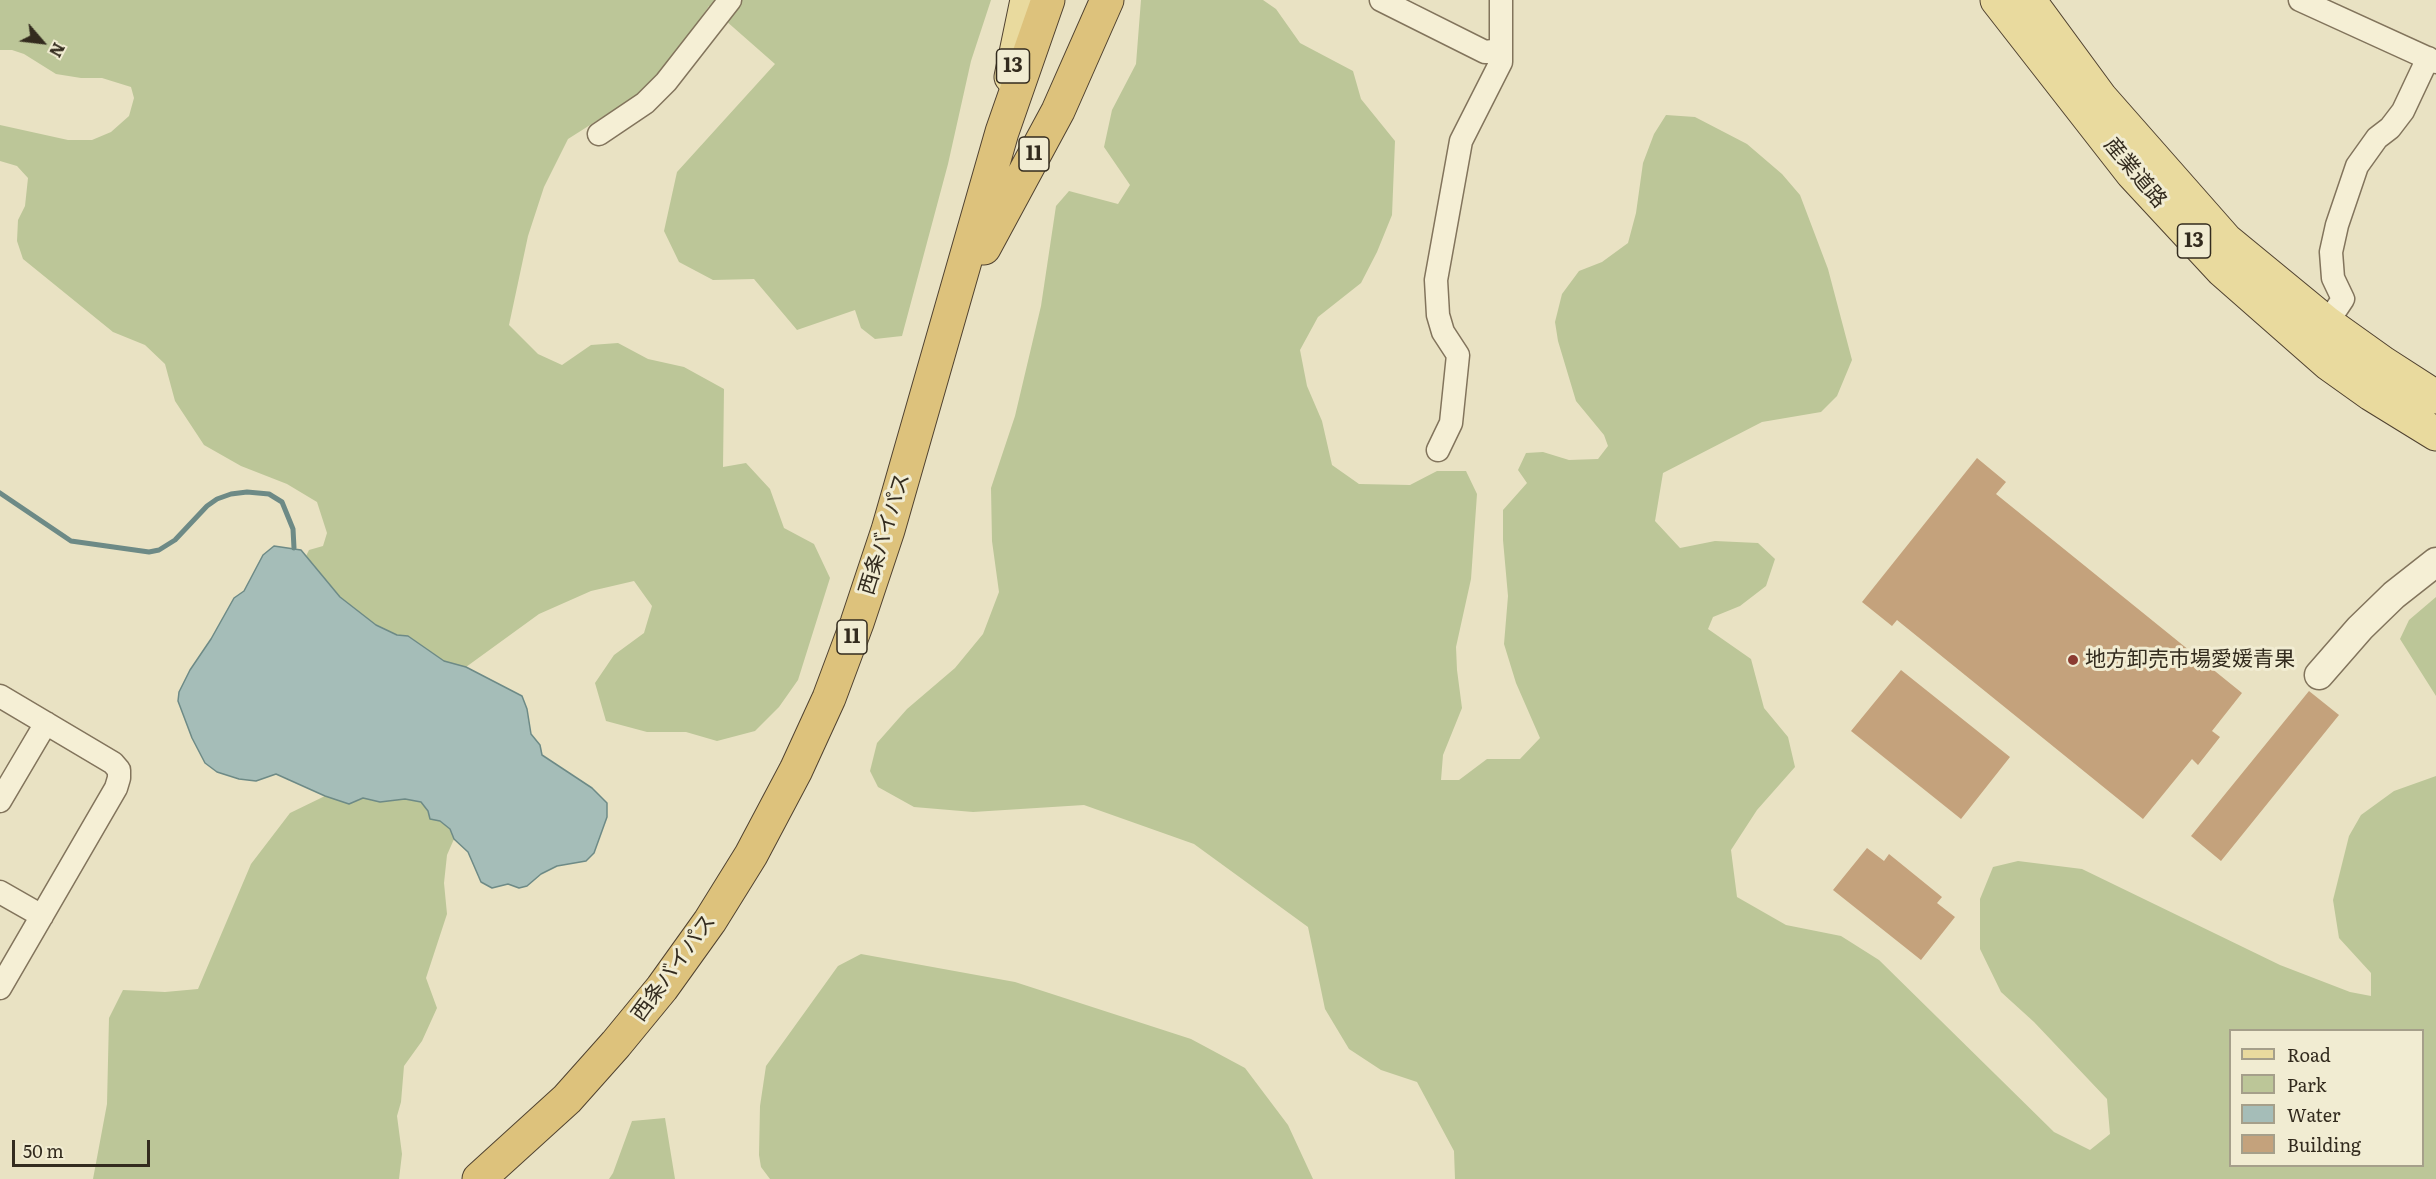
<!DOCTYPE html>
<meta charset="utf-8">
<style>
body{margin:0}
#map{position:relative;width:2436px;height:1179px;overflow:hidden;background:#e9e2c3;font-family:Literata,serif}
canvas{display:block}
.legend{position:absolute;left:2229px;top:1029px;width:195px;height:138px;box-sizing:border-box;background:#f1ecd2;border:2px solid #a59f8a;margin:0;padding:8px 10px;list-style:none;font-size:18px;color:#332b1e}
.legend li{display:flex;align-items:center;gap:12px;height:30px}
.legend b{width:30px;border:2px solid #a59f8a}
.north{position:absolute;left:12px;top:12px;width:60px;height:60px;-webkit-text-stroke:4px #f1ecd2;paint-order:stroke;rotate:118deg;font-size:16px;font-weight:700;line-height:24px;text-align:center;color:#332b1e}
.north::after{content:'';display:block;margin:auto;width:21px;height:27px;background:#332b1e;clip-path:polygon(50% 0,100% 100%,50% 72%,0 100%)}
.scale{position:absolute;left:12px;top:1140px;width:138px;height:27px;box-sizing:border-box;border:3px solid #332b1e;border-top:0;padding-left:8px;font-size:18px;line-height:21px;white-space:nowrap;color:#332b1e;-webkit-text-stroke:4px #f1ecd2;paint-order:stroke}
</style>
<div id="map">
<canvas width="2436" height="1179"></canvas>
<ul class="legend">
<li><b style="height:8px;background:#e9da9e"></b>Road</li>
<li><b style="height:16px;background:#bcc698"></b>Park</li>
<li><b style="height:16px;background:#a5bdb8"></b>Water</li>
<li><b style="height:16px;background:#c4a27c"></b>Building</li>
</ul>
<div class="north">N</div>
<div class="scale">50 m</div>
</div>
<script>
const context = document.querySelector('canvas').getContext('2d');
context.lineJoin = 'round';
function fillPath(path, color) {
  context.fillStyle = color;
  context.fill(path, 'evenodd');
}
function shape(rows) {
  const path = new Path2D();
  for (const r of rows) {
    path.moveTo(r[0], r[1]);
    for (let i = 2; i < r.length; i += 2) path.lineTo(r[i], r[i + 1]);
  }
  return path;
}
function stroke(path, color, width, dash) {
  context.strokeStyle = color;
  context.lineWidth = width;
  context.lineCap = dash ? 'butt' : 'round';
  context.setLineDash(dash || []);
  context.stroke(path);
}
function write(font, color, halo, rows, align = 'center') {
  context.font = font + ' Literata,"Noto Sans JP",serif';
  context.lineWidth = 6;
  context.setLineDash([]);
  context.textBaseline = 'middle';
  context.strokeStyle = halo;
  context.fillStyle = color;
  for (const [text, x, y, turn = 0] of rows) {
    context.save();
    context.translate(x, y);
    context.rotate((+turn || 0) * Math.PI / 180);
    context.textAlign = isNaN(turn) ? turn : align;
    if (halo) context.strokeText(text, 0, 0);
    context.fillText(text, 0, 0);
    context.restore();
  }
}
const green = shape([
 [0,0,991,0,971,61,948,164,902,336,875,339,861,328,855,310,797,330,754,279,713,280,679,262,664,231,677,172,775,64,709,6,687,39,657,77,639,94,568,139,544,187,528,236,509,325,538,354,562,365,591,345,618,343,648,359,684,367,724,389,723,467,746,463,770,489,784,528,814,544,830,578,798,680,779,707,755,731,717,741,686,732,647,732,606,721,595,683,614,655,644,633,652,606,634,581,591,591,539,614,466,667,444,661,408,636,397,635,376,625,340,597,306,556,309,550,323,546,327,533,317,502,287,484,241,466,204,445,175,401,165,364,145,345,113,332,23,259,17,241,18,220,25,206,28,178,17,166,0,161,0,125,68,140,92,140,111,132,129,116,134,98,131,87,102,78,81,78,56,74,24,54,12,50,0,50],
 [1141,0,1263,0,1276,9,1300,43,1353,71,1361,99,1395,141,1392,215,1377,252,1361,283,1318,317,1300,350,1307,386,1322,421,1332,465,1359,484,1410,485,1437,471,1466,471,1477,494,1471,579,1456,647,1457,670,1462,708,1443,755,1441,780,1459,780,1487,759,1520,759,1540,738,1516,683,1504,644,1508,596,1503,540,1503,510,1527,483,1518,470,1526,453,1543,452,1569,460,1598,459,1608,446,1604,435,1576,401,1558,341,1555,322,1562,294,1579,271,1602,262,1628,243,1636,213,1643,163,1654,134,1666,115,1695,117,1747,144,1782,174,1800,195,1828,269,1852,360,1837,396,1821,412,1762,422,1663,473,1655,521,1680,548,1715,541,1758,543,1775,559,1766,586,1740,606,1713,617,1708,629,1751,659,1764,708,1788,737,1795,767,1757,810,1731,850,1737,897,1786,925,1841,936,1879,960,2054,1132,2090,1150,2110,1134,2107,1099,2034,1022,2001,992,1980,949,1980,899,1993,867,2018,861,2082,869,2280,965,2350,992,2371,996,2371,973,2339,938,2333,900,2349,836,2361,815,2394,791,2436,776,2436,1179,1455,1179,1454,1151,1417,1082,1381,1070,1349,1049,1325,1009,1308,927,1194,844,1084,805,973,812,914,807,878,787,870,771,877,743,907,709,955,668,983,634,999,592,992,541,991,488,1015,416,1041,306,1056,206,1069,191,1118,204,1130,185,1104,147,1112,110,1136,64],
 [2230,1030,2422,1030,2422,1166,2230,1166],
 [2436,597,2436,696,2400,639,2409,620],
 [325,796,349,804,362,798,380,802,405,799,421,802,428,811,430,819,440,821,450,829,454,839,447,855,444,883,447,914,426,978,437,1008,422,1041,404,1066,401,1102,397,1116,402,1154,399,1179,93,1179,107,1104,109,1018,123,990,165,992,198,989,251,864,290,813],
 [861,954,1015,982,1191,1039,1245,1068,1288,1125,1313,1179,770,1179,761,1167,759,1155,760,1106,766,1066,838,966],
 [665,1118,675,1179,609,1179,613,1173,632,1121]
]);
const water = shape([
 [274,546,301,550,340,597,376,625,397,635,408,636,444,661,466,667,522,696,527,709,531,734,540,745,542,755,592,788,607,803,607,817,594,853,586,861,557,866,541,874,527,886,519,888,508,884,492,888,481,882,468,852,454,839,450,829,440,821,430,819,428,811,421,802,405,799,380,802,363,798,349,804,325,796,276,774,256,781,239,779,217,772,205,763,192,738,178,701,179,692,190,670,211,639,234,598,244,591,263,555,274,546]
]);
const stream = shape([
 [0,493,71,541,149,552,159,550,175,540,207,506,217,499,231,494,247,492,269,494,282,502,293,529,294,548]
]);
const building = shape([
 [1977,458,2006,482,1996,494,2242,693,2212,731,2220,737,2198,765,2192,759,2143,819,1897,620,1892,626,1862,602],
 [1901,670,2010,757,1961,819,1851,731],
 [2309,691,2339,715,2221,861,2191,836],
 [1867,848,1884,861,1889,854,1942,897,1937,903,1955,917,1921,960,1833,890]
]);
const minor = shape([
 [1381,0,1485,52,1501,50],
 [2300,0,2436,62],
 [599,134,645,103,666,82,730,0],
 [2327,323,2343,299,2333,278,2331,252,2337,225,2357,166,2377,138,2390,128,2403,111,2428,58],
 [1438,450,1451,423,1458,355,1443,332,1438,315,1436,280,1461,141,1501,62,1501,0],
 [0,696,113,763,119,770,119,778,116,788,0,988],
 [0,801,46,723],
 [0,892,42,916]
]);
const tertiary = shape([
 [2319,675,2360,628,2394,595,2436,562]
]);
const primary = shape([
 [1997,0,2132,173,2222,270,2329,364,2371,394,2436,434],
 [2029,0,2101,98,2226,240,2327,323,2383,363,2436,397],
 [1011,77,1027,0]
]);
const trunk = shape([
 [984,248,1058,111,1107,0],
 [479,1179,567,1099,616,1044,662,988,710,921,751,855,796,770,829,698,857,623,888,530,1002,132,1048,0]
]);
const markers = [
 [2073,660,6,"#8b3b31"]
];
const shields = [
 [1013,66,33],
 [1034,154,30],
 [2194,241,33],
 [852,637,30]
];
const shieldNames = [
 ["13",1013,66],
 ["11",1034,154],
 ["13",2194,241],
 ["11",852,637]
];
const streetNames = [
 ["産業道路",2135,173,50],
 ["西条バイパス",885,534,-73],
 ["西条バイパス",674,968,-54]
];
const poiNames = [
 ["地方卸売市場愛媛青果",2085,660]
];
fillPath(green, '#bcc698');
fillPath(water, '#a5bdb8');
stroke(water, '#6d8a86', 1.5);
stroke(stream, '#6d8a86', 5);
fillPath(building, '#c4a27c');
stroke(minor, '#82745c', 25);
stroke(tertiary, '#82745c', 31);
stroke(primary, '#504230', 35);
stroke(trunk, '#504230', 35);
stroke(minor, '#f5efd5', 22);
stroke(tertiary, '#f5efd5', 28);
stroke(primary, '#e9da9e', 33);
stroke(trunk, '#ddc27c', 33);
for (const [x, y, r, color] of markers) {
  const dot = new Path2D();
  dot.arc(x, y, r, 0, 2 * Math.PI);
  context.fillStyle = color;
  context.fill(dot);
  stroke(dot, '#f1ecd2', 2);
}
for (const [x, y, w] of shields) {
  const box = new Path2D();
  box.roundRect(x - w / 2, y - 17, w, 34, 4.5);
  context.fillStyle = '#f1ecd2';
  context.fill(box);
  stroke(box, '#332b1e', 1.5);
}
write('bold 20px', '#332b1e', null, shieldNames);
write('21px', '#332b1e', '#f1ecd2', streetNames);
write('21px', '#332b1e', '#f1ecd2', poiNames, 'left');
</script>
